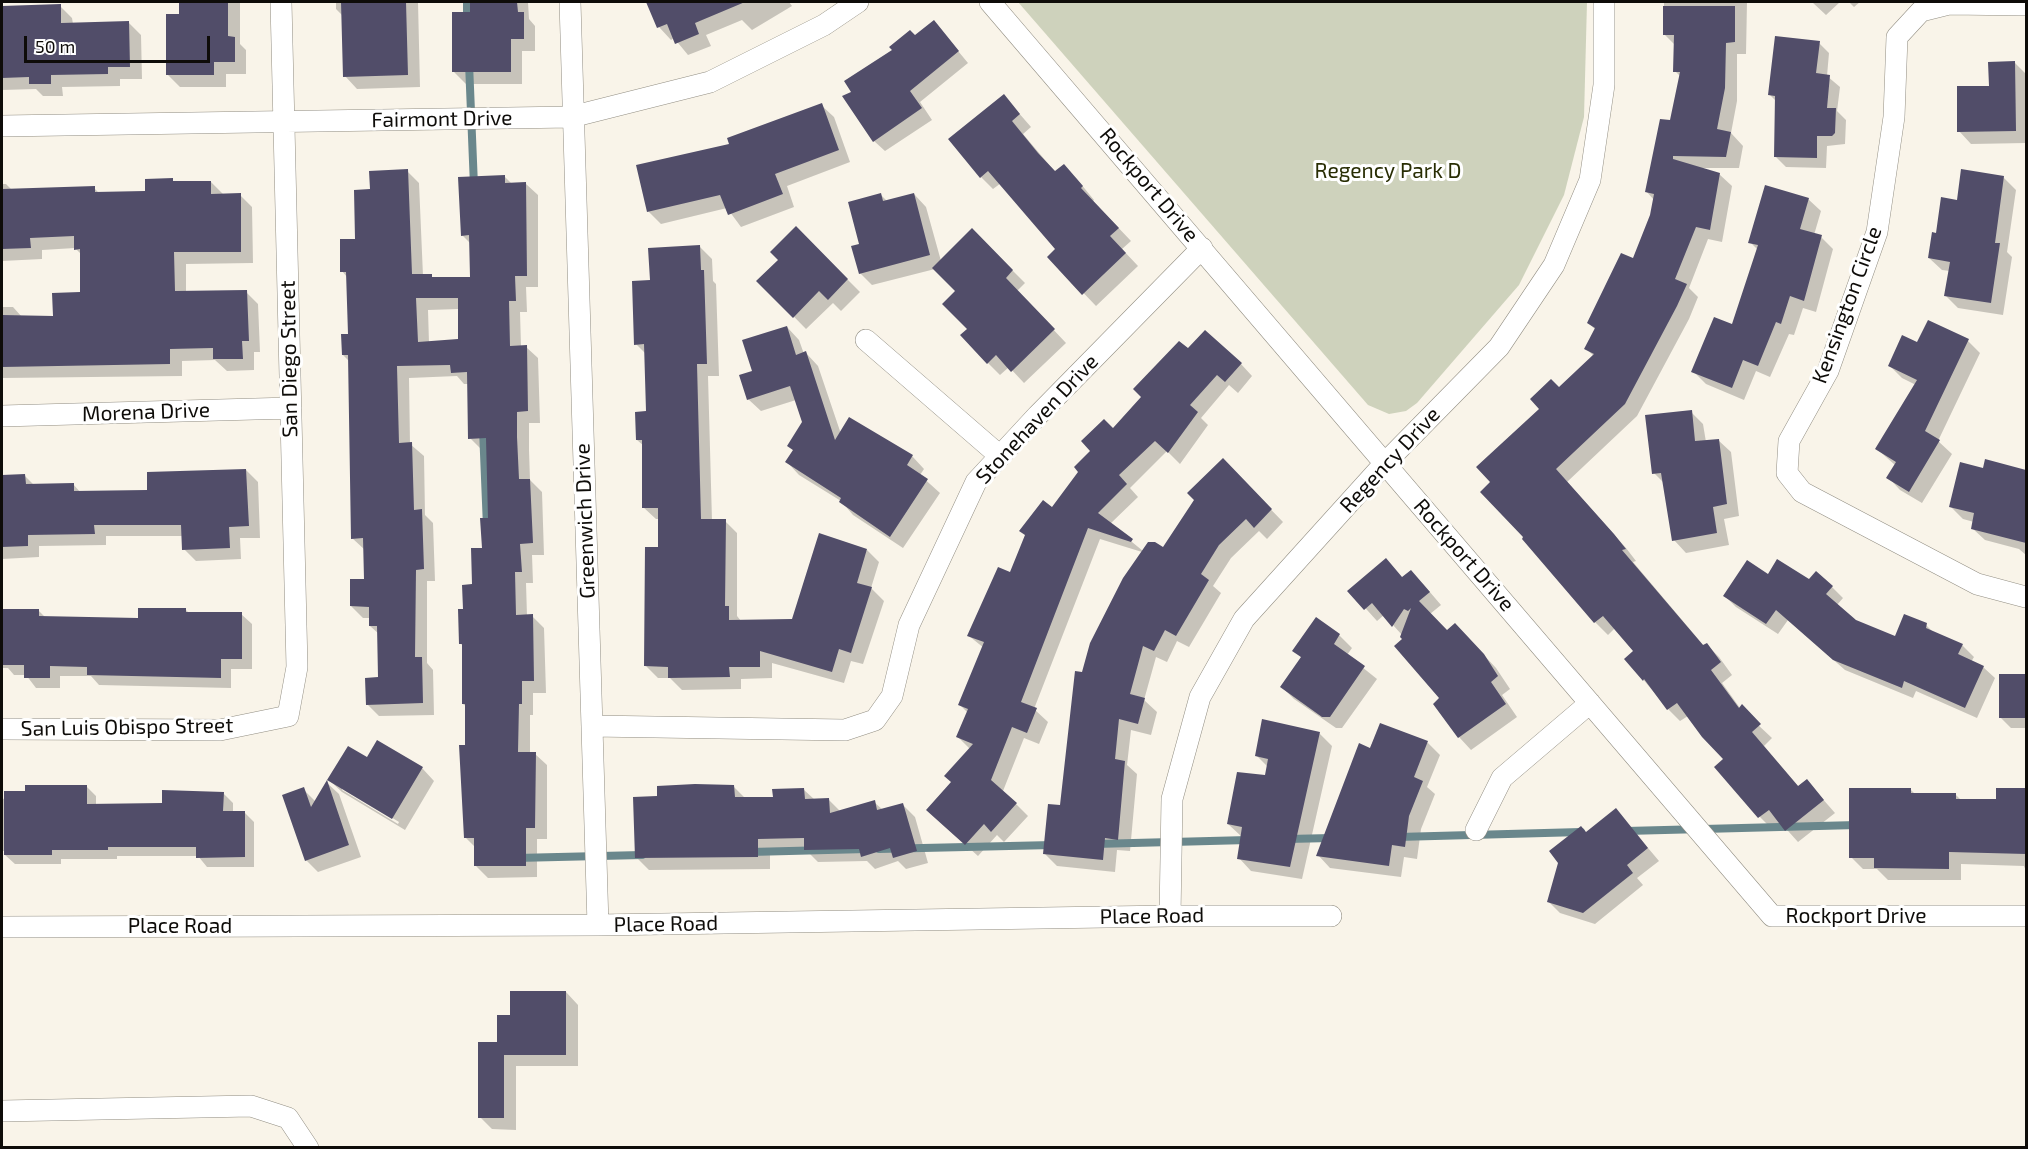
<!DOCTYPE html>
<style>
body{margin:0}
#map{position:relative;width:2028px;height:1149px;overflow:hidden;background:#f9f4e9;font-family:"Exo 2",sans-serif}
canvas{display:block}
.frame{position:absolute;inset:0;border:3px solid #0e0c09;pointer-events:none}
.scale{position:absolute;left:24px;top:36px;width:186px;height:27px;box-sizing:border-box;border:3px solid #0e0c09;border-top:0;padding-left:8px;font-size:18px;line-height:21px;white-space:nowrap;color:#0e0c09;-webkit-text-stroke:4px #fff;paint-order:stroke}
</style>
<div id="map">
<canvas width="2028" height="1149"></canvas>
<div class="frame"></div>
<div class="scale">50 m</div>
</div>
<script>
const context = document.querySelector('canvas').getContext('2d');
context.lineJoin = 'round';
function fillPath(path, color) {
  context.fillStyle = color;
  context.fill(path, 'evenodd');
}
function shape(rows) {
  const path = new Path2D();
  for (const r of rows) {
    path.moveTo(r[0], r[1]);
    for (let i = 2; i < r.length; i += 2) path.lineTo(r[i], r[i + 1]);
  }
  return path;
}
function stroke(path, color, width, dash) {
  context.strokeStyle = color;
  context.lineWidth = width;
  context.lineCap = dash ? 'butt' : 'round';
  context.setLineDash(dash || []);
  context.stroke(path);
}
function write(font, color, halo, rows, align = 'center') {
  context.font = font + ' "Exo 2",sans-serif';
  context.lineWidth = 6;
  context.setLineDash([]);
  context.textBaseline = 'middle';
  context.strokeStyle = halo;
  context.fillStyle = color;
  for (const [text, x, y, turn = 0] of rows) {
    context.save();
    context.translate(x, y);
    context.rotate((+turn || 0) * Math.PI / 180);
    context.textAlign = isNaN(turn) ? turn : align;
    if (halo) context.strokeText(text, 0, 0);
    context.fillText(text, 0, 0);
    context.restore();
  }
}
const green = shape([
 [1018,2,1587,2,1584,117,1564,195,1519,285,1417,403,1406,411,1389,414,1368,405]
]);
const shadow = shape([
 [180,2,240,2,240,44,246,50,246,74,226,74,226,87,180,87,167,74,180,16],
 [336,2,418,2,420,87,357,89,345,76,343,16,336,9],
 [471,2,528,2,529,19,535,26,535,51,522,51,522,84,466,84,454,72,472,13],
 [648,2,789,2,792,6,752,30,742,20,706,35,711,46,688,55,674,38,671,40,659,27],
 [1664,2,1747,2,1746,54,1737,54,1737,101,1731,133,1743,146,1739,168,1701,168,1719,174,1732,186,1722,242,1708,239,1689,288,1698,297,1689,319,1637,416,1567,482,1626,548,1636,561,1633,562,1704,646,1707,645,1719,657,1732,675,1722,683,1740,708,1772,738,1764,746,1799,787,1807,781,1835,813,1798,842,1780,822,1772,829,1760,817,1725,759,1688,716,1680,721,1668,709,1626,659,1635,651,1615,628,1608,635,1595,622,1524,539,1525,537,1492,483,1542,409,1594,356,1586,349,1596,330,1588,323,1634,260,1651,216,1654,200,1646,191,1671,122,1680,76,1675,71,1675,45,1664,34],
 [1812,2,1840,2,1826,15],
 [1849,2,1860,2,1854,7],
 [60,6,72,18,73,24,128,22,141,35,142,79,120,79,120,86,62,87,63,96,43,96,36,89,2,90,2,8],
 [934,22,968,63,920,102,932,120,885,151,874,141,854,93],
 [1819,43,1829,53,1827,76,1840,87,1837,111,1846,120,1845,144,1827,146,1826,168,1786,167,1776,157,1777,102,1770,95],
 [2015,63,2026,74,2026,143,1971,144,1959,131,1990,87],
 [1004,96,1031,127,1023,134,1056,173,1076,178,1094,200,1093,201,1131,241,1122,249,1138,266,1096,306,1049,257,1057,249,1001,183,993,189,981,177],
 [821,105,834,117,850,162,787,186,794,207,741,227,727,208,661,224,648,211,731,145],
 [407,171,419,183,423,276,431,276,435,279,472,278,470,243,462,235,504,176,512,184,526,184,538,195,538,287,526,287,527,312,520,312,521,347,526,347,538,358,540,423,529,423,529,450,530,480,542,492,544,555,532,555,533,583,526,583,527,616,532,616,544,628,546,693,533,693,533,715,530,715,530,754,535,754,547,765,547,839,537,839,537,877,488,878,476,866,475,847,465,837,467,707,463,704,464,647,460,643,465,611,474,586,490,519,488,450,482,450,470,438,468,384,464,384,457,376,409,378,410,444,424,456,425,515,433,523,435,581,427,581,427,663,433,670,434,715,379,716,367,704,380,679,379,634,370,626,371,618,363,618,351,606,365,581,365,550,352,538,349,361,343,355,349,336,347,277,342,271,357,240,372,190],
 [459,309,460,341,429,343,428,310],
 [2003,177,2016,190,2007,252,2012,257,2003,315,1958,308,1946,296,1950,271,1942,270,1929,258,1938,235,1958,201],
 [211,182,224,195,240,195,252,207,253,263,186,264,186,293,246,292,258,304,260,352,254,352,254,370,227,371,215,360,182,361,182,376,2,378,2,307,13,307,22,317,54,317,82,294,81,254,75,248,42,250,42,259,2,261,2,184,6,184,13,191,94,188,100,194,147,193],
 [914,194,926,207,941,261,972,230,1025,283,1017,291,1066,343,1024,383,1009,367,1000,375,988,363,969,329,957,291,935,269,872,285,860,273,861,245,881,195,888,202],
 [1808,199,1821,211,1814,235,1821,237,1833,249,1816,312,1803,308,1794,335,1789,334,1770,377,1756,371,1744,400,1706,384,1693,371,1733,326,1758,250,1750,242],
 [796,228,860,292,841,311,833,303,806,329,759,281,780,260],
 [700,247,712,259,713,281,716,284,719,376,708,376,712,521,725,521,737,533,737,616,741,621,793,621,867,550,879,562,871,588,884,601,863,664,851,661,844,683,772,663,772,678,741,679,741,689,682,690,670,678,658,678,646,666,659,548,659,519,656,519,643,507,644,446,637,440,647,413,646,354,636,344,652,281],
 [787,327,799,340,804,354,806,353,818,366,841,434,912,456,924,469,920,475,940,493,903,548,853,515,841,501,799,475,787,462,794,451,788,446,803,422,796,400,761,411,748,399,754,372],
 [1968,341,1980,353,1938,441,1952,454,1922,503,1900,490,1888,477,1895,465,1877,449,1916,385,1902,378,1890,366,1918,344],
 [1188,351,1241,364,1252,376,1238,393,1229,385,1201,418,1208,425,1180,464,1167,451,1130,488,1138,497,1110,524,1143,551,1164,549,1223,460,1283,522,1267,539,1259,531,1231,558,1213,586,1221,593,1189,647,1177,641,1167,662,1156,657,1144,700,1157,712,1151,735,1131,730,1127,765,1137,774,1130,851,1117,850,1115,872,1057,866,1045,854,1061,807,1083,674,1142,552,1100,539,1034,709,1048,722,1039,744,1024,738,1003,791,1028,816,1004,842,997,835,978,856,940,822,953,783,970,749,958,737,968,713,960,705,984,648,969,636,1052,509,1113,430],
 [1691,412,1703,424,1706,442,1718,440,1731,452,1739,516,1724,519,1729,545,1686,553,1674,540,1664,483,1654,473],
 [246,470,258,482,260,538,240,538,241,559,196,561,184,549,183,536,106,536,106,545,39,546,39,557,2,559,2,476,25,476,34,485,73,484,81,493,148,492],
 [2026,477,2026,555,2019,549,1985,540,1972,528,1974,522,1963,519,1950,506],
 [1768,576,1832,587,1843,598,1837,605,1856,622,1896,637,1926,625,1935,634,1962,645,1974,657,1971,662,1983,667,1995,678,1977,718,1916,691,1913,698,1845,670,1788,620,1778,634,1736,607,1725,596],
 [1403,579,1423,584,1441,605,1430,614,1448,632,1467,637,1496,668,1510,689,1502,695,1517,717,1471,750,1459,737,1441,698,1402,635,1384,615,1377,621,1350,591],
 [185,609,190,614,241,614,252,624,252,669,231,669,231,688,99,685,91,676,60,676,60,688,36,688,26,675,14,675,8,668,2,668,2,611,38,610,45,617,139,619],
 [1316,619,1339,635,1352,648,1347,655,1377,679,1342,728,1336,728,1294,699,1282,687,1302,658,1294,651],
 [2000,676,2026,676,2026,728,2011,728,2000,717],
 [1381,725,1428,743,1440,755,1427,787,1435,794,1421,829,1417,859,1404,857,1401,877,1330,868,1318,855],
 [1319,733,1332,746,1302,879,1251,871,1239,858,1241,836,1228,824,1238,774,1266,777,1268,767,1256,755],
 [367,759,422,768,434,781,405,830,342,792,329,780],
 [342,787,399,822,398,824,342,790],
 [327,783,339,794,361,857,318,872,306,860,303,789,316,802],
 [86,786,96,796,96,805,163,804,223,793,233,803,233,813,245,813,254,822,254,867,207,867,198,856,117,856,117,859,61,859,61,864,15,864,5,855,5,851,2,851,2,799],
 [734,787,745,798,774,798,803,789,815,800,829,800,841,812,874,802,883,810,902,804,915,817,928,863,906,869,898,861,875,869,867,861,818,862,806,850,770,851,770,869,649,870,636,857,658,797],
 [1910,789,1915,794,1955,794,1961,800,1997,800,1997,789,2026,789,2026,871,2024,866,1961,864,1961,880,1888,880,1877,869,1863,869,1851,857],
 [1616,810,1659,861,1637,878,1643,885,1595,924,1560,913,1548,901,1587,833],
 [566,992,578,1005,578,1066,516,1066,516,1130,492,1129,480,1117,499,1044,511,1016]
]);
const stream = shape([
 [467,2,467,21],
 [469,63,474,186],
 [483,429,487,527],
 [1626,831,1857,825],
 [1398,837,1581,832],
 [1287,839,1332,838],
 [1095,844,1248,840],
 [879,849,1053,845],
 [750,852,867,849],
 [516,858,642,855]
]);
const building = shape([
 [179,2,228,2,228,36,235,37,235,62,214,62,214,75,166,75,166,14,179,14],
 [341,2,406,2,408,75,343,77],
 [470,2,517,2,518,12,524,12,524,39,511,39,511,72,452,72,452,12,470,12],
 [646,2,745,2,695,23,699,34,675,44,667,24,657,28],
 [61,4,61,23,129,21,130,67,108,67,108,74,51,75,51,84,29,84,29,77,2,78,2,6],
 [1663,6,1735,6,1735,42,1726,43,1725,88,1717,129,1731,132,1726,157,1673,156,1673,159,1720,173,1710,230,1696,227,1675,279,1687,284,1677,306,1625,404,1556,469,1614,534,1626,549,1622,550,1703,645,1707,643,1721,662,1711,670,1739,708,1742,704,1761,724,1752,732,1798,786,1807,779,1824,800,1785,831,1769,810,1758,818,1714,767,1723,759,1702,737,1677,703,1667,710,1644,679,1643,681,1624,659,1633,651,1603,616,1594,623,1522,539,1523,537,1480,492,1490,482,1476,467,1539,409,1530,399,1551,379,1559,387,1594,354,1584,349,1595,328,1587,323,1621,253,1633,258,1650,215,1654,194,1645,192,1660,119,1670,120,1680,72,1673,72,1674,35,1663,35],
 [934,20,959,51,910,91,922,108,873,142,842,96,851,92,844,81,892,50,889,47,910,30,915,35],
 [1775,36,1820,41,1816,73,1830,75,1827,108,1836,108,1835,133,1832,136,1817,136,1817,158,1774,157,1775,96,1768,95],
 [2015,61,2016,131,1957,132,1957,86,1989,86,1988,62],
 [1004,94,1020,114,1012,121,1038,153,1055,171,1064,164,1083,186,1081,188,1119,228,1110,236,1126,253,1082,295,1047,257,1055,249,988,171,980,178,948,139],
 [822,103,839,150,775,174,783,194,728,215,720,195,647,212,636,165,729,144,727,138],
 [408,169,412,274,432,274,432,277,470,277,469,235,461,236,458,177,505,175,505,183,526,182,527,276,515,276,516,301,509,301,510,346,527,345,528,411,517,412,517,437,519,479,530,479,533,543,520,544,522,572,515,572,516,615,533,614,534,681,522,681,522,704,519,704,518,752,536,752,535,828,526,828,526,866,474,866,474,838,464,838,459,745,465,745,465,704,462,704,462,644,459,644,458,609,463,609,462,585,472,584,471,548,482,548,480,518,488,518,486,438,468,439,467,372,451,373,450,365,397,366,399,443,412,442,414,510,422,509,424,569,416,570,415,657,422,657,423,703,366,705,365,678,378,677,377,626,369,626,369,607,350,606,350,579,364,579,363,538,351,539,348,355,342,355,341,334,348,334,346,272,340,272,340,239,355,239,354,190,370,189,369,171],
 [416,298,458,298,458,339,418,342],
 [1961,169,2004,176,1995,243,2000,243,1991,303,1944,296,1950,262,1928,258,1932,232,1936,233,1941,197,1957,200],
 [173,178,173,181,211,181,211,194,241,193,241,252,174,252,175,291,247,290,249,341,242,341,243,359,213,359,213,348,170,349,170,364,2,367,2,315,53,316,52,293,80,292,80,249,74,250,74,236,30,238,31,248,2,249,2,189,95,186,95,192,145,191,145,179],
 [1765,185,1809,198,1800,229,1822,235,1804,301,1790,296,1781,324,1776,322,1758,366,1743,360,1732,388,1691,372,1714,317,1732,324,1758,245,1748,243],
 [881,193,883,201,914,193,930,255,859,274,851,246,859,244,848,202],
 [796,226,848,279,828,300,819,291,793,318,756,281,778,260,770,252],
 [972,228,1013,270,1006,278,1055,329,1011,372,996,355,987,364,960,335,967,329,942,304,955,291,932,268],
 [700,245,701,270,704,270,707,364,697,364,701,519,726,519,725,606,729,606,729,620,792,619,819,533,867,549,857,583,872,587,851,653,839,649,832,672,760,651,760,667,729,667,730,677,668,678,668,667,644,666,645,547,658,547,658,508,642,508,642,440,636,440,635,412,646,411,644,344,634,345,632,281,650,280,648,248],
 [1928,320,1969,339,1925,431,1940,440,1909,492,1886,478,1896,462,1875,449,1917,380,1888,366,1902,335,1917,342],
 [787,326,796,355,806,351,835,440,849,417,913,455,907,465,928,479,890,537,839,502,841,498,785,462,793,450,787,446,802,422,790,386,747,400,739,375,752,371,742,340],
 [1205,330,1242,363,1225,382,1217,375,1190,405,1198,412,1168,453,1155,441,1119,475,1127,484,1098,513,1133,539,1131,542,1088,528,1021,702,1037,708,1027,733,1012,727,991,780,1017,803,991,832,984,824,965,845,926,810,951,782,944,776,973,744,956,737,968,709,958,705,984,642,967,636,998,567,1010,572,1025,535,1019,531,1043,500,1052,507,1078,472,1074,467,1090,451,1081,441,1104,419,1113,428,1141,397,1133,389,1179,341,1188,348],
 [1692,410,1695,441,1719,439,1727,504,1713,507,1717,533,1672,541,1661,473,1652,474,1645,415],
 [1223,458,1272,509,1254,528,1246,519,1219,545,1201,574,1209,580,1176,636,1165,630,1154,651,1143,646,1130,694,1145,698,1138,724,1119,719,1115,759,1125,761,1118,840,1105,838,1103,860,1043,854,1048,804,1060,805,1075,671,1082,672,1090,643,1123,578,1148,542,1155,542,1163,547,1194,500,1187,493],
 [1985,459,2026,470,2026,543,1971,529,1974,513,1949,507,1960,462,1983,468],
 [246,469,249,526,229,527,230,548,182,550,181,525,94,525,95,534,28,535,28,546,2,547,2,475,25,474,26,484,74,483,74,491,147,490,147,472],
 [1386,558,1402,577,1411,570,1430,592,1419,601,1447,630,1455,623,1484,654,1498,676,1491,682,1506,704,1458,738,1433,704,1439,698,1394,646,1402,639,1400,637,1411,608,1408,611,1404,609,1392,627,1372,603,1364,610,1347,591],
 [1777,559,1809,579,1816,571,1833,586,1826,594,1856,620,1895,636,1904,614,1927,623,1926,628,1963,644,1958,654,1984,666,1965,708,1904,681,1902,688,1833,660,1776,610,1766,624,1723,596,1747,560,1768,574],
 [138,608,186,608,186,612,242,612,242,659,221,659,221,678,87,675,87,667,50,666,50,678,24,678,24,665,3,665,2,609,39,609,39,616,138,618],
 [1316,617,1340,634,1334,644,1365,666,1330,717,1322,717,1280,687,1301,657,1292,651],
 [1999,674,2026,674,2026,718,1999,718],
 [1262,719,1320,732,1290,867,1237,859,1242,827,1227,824,1237,772,1265,775,1268,759,1255,756],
 [1380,723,1428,741,1414,777,1423,781,1409,816,1405,847,1392,845,1389,866,1316,856,1359,743,1370,748],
 [377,740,423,767,392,819,327,780,348,746,367,757],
 [327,780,349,845,305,861,282,795,304,787,311,807],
 [695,784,734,785,735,797,773,797,772,789,804,788,805,799,829,798,830,813,875,800,877,810,903,803,917,851,893,858,890,848,861,857,859,849,804,850,804,838,758,839,758,857,635,858,633,797,657,796,657,786],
 [25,785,87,785,87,804,162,803,162,790,224,792,223,811,245,811,245,857,196,858,196,847,108,847,108,850,52,850,52,855,4,855,4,791,25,791],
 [1849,788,1911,788,1911,793,1956,793,1956,799,1996,799,1996,788,2026,788,2026,854,1949,852,1949,869,1874,868,1874,858,1849,858],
 [1616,808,1648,848,1627,865,1633,873,1583,913,1547,902,1558,863,1549,851,1581,826,1586,832],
 [510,991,566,991,566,1055,504,1055,504,1118,478,1118,478,1042,497,1042,497,1015,510,1015]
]);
const minor = shape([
 [570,2,598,925],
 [990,2,1772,916,2026,916],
 [2026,5,1949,4,1921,11,1897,37,1894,117,1877,232,1828,371,1789,441,1787,473,1802,492,1977,584,2026,597],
 [2,126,571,117,710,82,824,25,858,2],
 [866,340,1000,456],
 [2,416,291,408],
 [592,726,845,730,875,720,892,696,909,625,976,482,1038,415,1202,248],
 [2,729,220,730,288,716,297,667,281,2],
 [1476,830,1502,778,1590,703],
 [1170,916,1172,799,1200,697,1244,619,1385,463,1499,347,1554,265,1590,180,1604,85,1604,2],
 [2,927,598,925,1170,916,1331,916],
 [2,1111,251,1106,288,1118,308,1148]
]);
const streetNames = [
 ["Fairmont Drive",442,119,-1],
 ["Rockport Drive",1149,185,50],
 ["Kensington Circle",1847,305,-70],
 ["San Diego Street",289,359,-91],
 ["Morena Drive",146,412,-2],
 ["Stonehaven Drive",1037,419,-47],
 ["Regency Drive",1390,460,-47],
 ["Greenwich Drive",585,521,-92],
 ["Rockport Drive",1464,555,49],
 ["San Luis Obispo Street",127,727,-1],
 ["Place Road",1152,916,-1],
 ["Rockport Drive",1856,916],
 ["Place Road",666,924,-1],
 ["Place Road",180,926]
];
const parkNames = [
 ["Regency Park D",1388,171]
];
fillPath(green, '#ced2bc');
fillPath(shadow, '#0003');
stroke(stream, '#6a878c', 8);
fillPath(building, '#514d69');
stroke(minor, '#928e83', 22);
stroke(minor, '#fff', 21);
write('21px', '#0e0c09', '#fff', streetNames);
write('21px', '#282d03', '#fff', parkNames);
</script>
